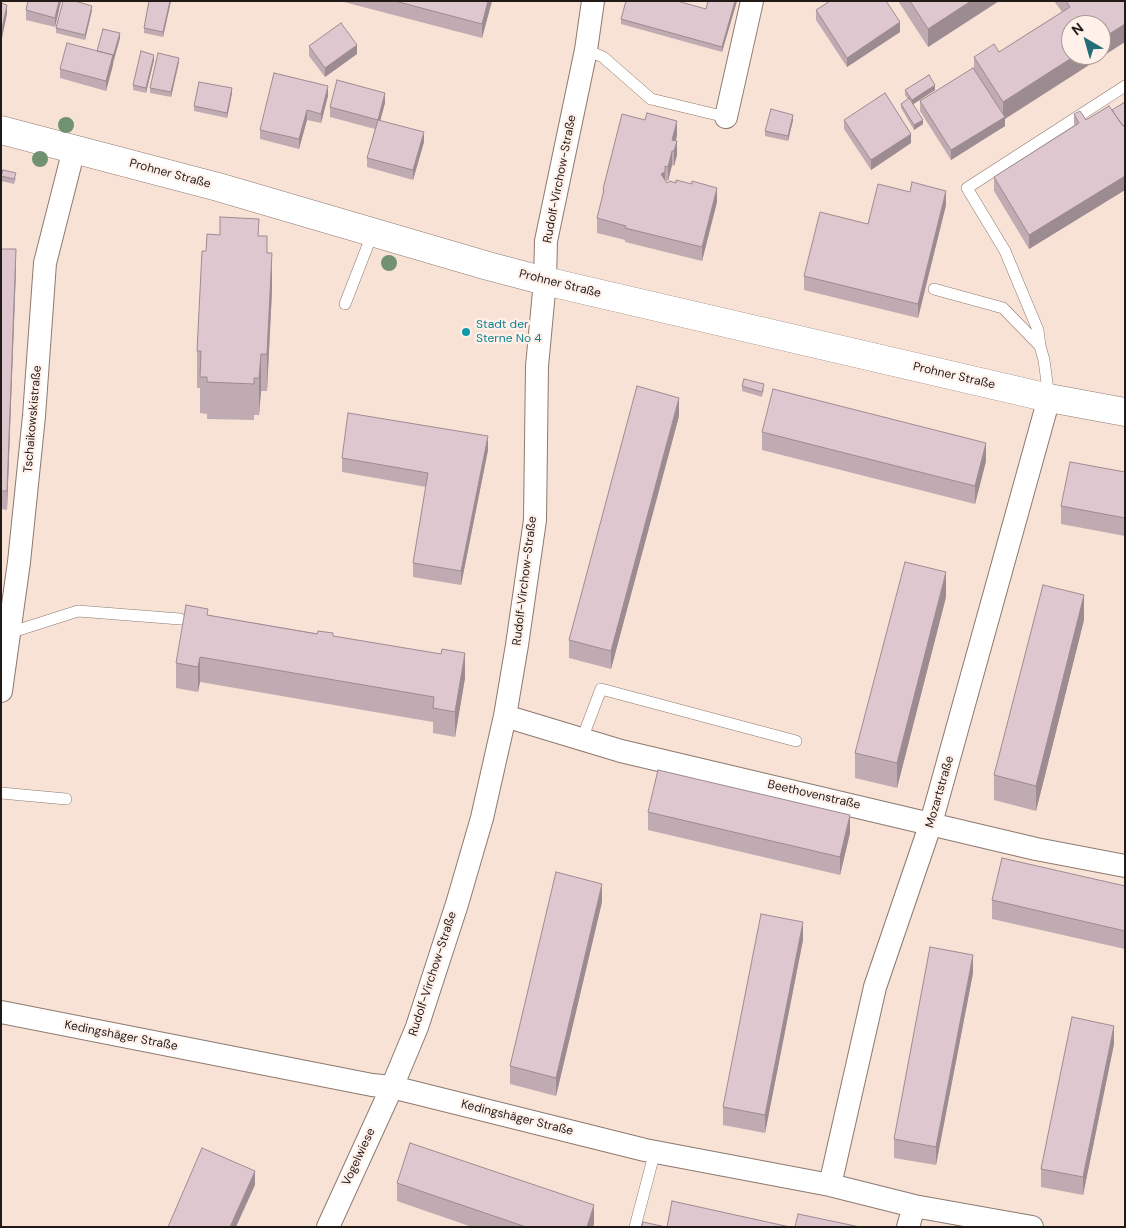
<!DOCTYPE html>
<meta charset="utf-8">
<style>
body{margin:0}
#map{position:relative;width:1126px;height:1228px;overflow:hidden;background:#f8e2d6;font-family:"DM Sans",sans-serif}
canvas{display:block}
.frame{position:absolute;inset:0;border:2px solid #221a16;pointer-events:none}
.north{position:absolute;left:1061px;top:15px;width:50px;height:50px;box-sizing:border-box;background:#fff1ea;border:1px solid #a79b95;border-radius:50%;rotate:322deg;font-size:14px;font-weight:700;line-height:20px;text-align:center;color:#221a16}
.north::after{content:'';display:block;margin:auto;width:18px;height:22px;background:#246e77;clip-path:polygon(50% 0,100% 100%,50% 72%,0 100%)}
</style>
<div id="map">
<canvas width="1126" height="1228"></canvas>
<div class="frame"></div>
<div class="north">N</div>
</div>
<script>
const context = document.querySelector('canvas').getContext('2d');
context.lineJoin = 'round';
function shape(rows) {
  const path = new Path2D();
  for (const r of rows) {
    path.moveTo(r[0], r[1]);
    for (let i = 2; i < r.length; i += 2) path.lineTo(r[i], r[i + 1]);
  }
  return path;
}
function stroke(path, color, width, dash) {
  context.strokeStyle = color;
  context.lineWidth = width;
  context.lineCap = dash ? 'butt' : 'round';
  context.setLineDash(dash || []);
  context.stroke(path);
}
function fillPath(path, color) {
  context.fillStyle = color;
  context.fill(path, 'evenodd');
}
function write(font, color, halo, rows, align = 'center') {
  context.font = font + ' "DM Sans",sans-serif';
  context.lineWidth = 4.5;
  context.setLineDash([]);
  context.textBaseline = 'middle';
  context.strokeStyle = halo;
  context.fillStyle = color;
  for (const [text, x, y, turn = 0] of rows) {
    context.save();
    context.translate(x, y);
    context.rotate((+turn || 0) * Math.PI / 180);
    context.textAlign = isNaN(turn) ? turn : align;
    if (halo) context.strokeText(text, 0, 0);
    context.fillText(text, 0, 0);
    context.restore();
  }
}
const service = shape([
 [586,50,603,57,651,99,726,117],
 [934,289,1003,308,1040,346,1044,360,1049,398],
 [345,304,373,232],
 [1040,346,1038,330,1005,251,967,188,1125,86],
 [9,633,78,611,180,619],
 [582,739,601,689,796,741],
 [1,793,66,799],
 [635,1227,655,1151]
]);
const minor = shape([
 [726,117,752,1],
 [1,691,19,562,34,416,45,263,74,149],
 [505,716,621,751,1036,849,1125,866],
 [1,1012,372,1085,392,1087,645,1150,830,1185,914,1206,1032,1227],
 [830,1185,875,987,931,823,1049,398],
 [328,1227,392,1087,417,1027,457,904,482,818,505,716,517,645,535,520,537,366,545,281,546,241,586,50,593,1],
 [908,1227,914,1206]
]);
const secondary = shape([
 [1,130,218,187,488,266,545,281,1049,398,1125,412]
]);
const trees = [
 [66,125],
 [40,159],
 [389,263]
];
const wall = shape([
 [61,1,55,27,26,20,26,10],
 [149,1,171,1,163,37,144,33,144,28],
 [340,1,492,1,482,38],
 [708,1,737,1,722,52,621,24,621,19,706,9],
 [898,1,999,1,928,47],
 [1054,1,1125,1,1005,119,1005,126,951,160,920,111,920,101,974,68,974,57,999,52,1062,12],
 [92,10,85,40,56,33,56,28],
 [816,10,900,32,847,67,816,20],
 [120,38,106,91,60,78,60,69,97,51],
 [309,46,357,54,325,77,309,56],
 [154,60,146,93,133,90,133,85],
 [179,62,171,97,150,93,150,88],
 [905,90,935,90,913,104,923,124,914,130,901,108,901,104,908,99,905,95],
 [232,93,227,118,194,111,194,106],
 [328,96,321,123,307,120,299,149,260,139,260,130],
 [1125,102,1125,190,1029,249,994,191,994,177,1074,127,1074,114,1086,120,1112,110],
 [385,103,380,120,424,142,413,180,367,167,367,158,375,129,330,117,330,107],
 [793,120,788,141,765,136,765,131],
 [844,120,911,143,871,170,844,129],
 [677,135,676,141,677,155,674,166,672,165,668,181,665,180,665,181,667,183,717,202,702,261,625,242,625,240,597,233,597,218,603,196,603,189],
 [1,176,16,178,14,184,1,181],
 [946,205,918,318,804,290,804,276,868,224],
 [259,236,267,253,272,290,267,391,261,391,259,415,254,415,254,420,207,419,207,414,200,413,200,388,197,388,197,351,206,251],
 [1,249,16,268,7,510,1,509],
 [742,386,764,389,762,397,742,391],
 [679,416,611,669,569,658,569,640],
 [762,432,986,461,975,504,762,450],
 [488,450,461,585,413,577,413,563,426,487,342,472,342,458],
 [1125,472,1125,536,1061,524,1061,506],
 [946,597,897,788,855,778,855,753],
 [208,615,333,636,465,678,455,737,433,733,433,722,200,682,198,692,176,688,176,663],
 [1084,620,1036,811,994,800,994,775],
 [648,812,850,833,840,875,648,830],
 [1125,886,1125,949,992,919,992,900],
 [602,902,556,1096,510,1084,510,1066],
 [803,940,765,1133,723,1125,723,1107],
 [973,973,936,1165,894,1158,894,1139],
 [1114,1044,1083,1195,1041,1187,1041,1169],
 [397,1183,594,1224,593,1227,472,1227,397,1201]
]);
const shadedWall = shape([
 [59,1,61,1,55,27,55,18],
 [170,1,171,1,163,37,163,32],
 [488,1,492,1,482,38,482,24],
 [735,1,737,1,722,52,722,47],
 [971,1,999,1,928,47,928,29],
 [7,5,7,14,1,43,1,33],
 [92,6,92,10,85,40,85,35],
 [900,22,900,32,847,67,847,58],
 [1125,24,1125,42,1005,119,1005,126,951,160,951,150,1003,118,1003,102,1076,55,1101,55,1101,39],
 [120,33,120,38,113,62,113,57],
 [357,45,357,54,325,77,325,68],
 [113,55,113,65,106,91,106,81],
 [154,55,154,60,146,93,146,88],
 [179,58,179,62,171,97,171,92],
 [935,85,935,90,912,105,912,100],
 [328,86,328,96,321,123,321,114],
 [232,88,232,93,227,118,227,113],
 [385,93,385,103,378,129,378,120],
 [307,110,307,120,299,149,299,139],
 [793,115,793,120,788,141,788,136],
 [923,120,923,124,914,130,914,125],
 [677,121,677,135,673,151,672,140],
 [424,132,424,142,413,180,413,170],
 [911,134,911,143,871,170,871,160],
 [677,141,677,155,674,166,674,151],
 [672,151,672,165,668,181,668,167],
 [665,166,665,186,661,174],
 [1125,176,1125,190,1029,249,1029,235],
 [717,188,717,202,702,261,702,247],
 [946,191,946,205,918,318,918,304],
 [16,249,16,268,7,510,7,491],
 [272,253,272,290,267,391,267,354],
 [261,354,261,391,259,415,259,378],
 [679,398,679,416,611,669,611,651],
 [488,436,488,450,461,585,461,571],
 [986,443,986,461,975,504,975,486],
 [946,572,946,597,897,788,897,763],
 [1084,595,1084,620,1036,811,1036,786],
 [465,653,465,678,455,737,455,712],
 [200,657,200,682,198,692,198,667],
 [850,815,850,833,840,875,840,857],
 [602,884,602,902,556,1096,556,1078],
 [803,922,803,940,765,1133,765,1115],
 [973,955,973,973,936,1165,936,1147],
 [1114,1026,1114,1044,1083,1195,1083,1177],
 [255,1171,255,1185,236,1227,230,1227],
 [594,1205,594,1224,593,1227,587,1227]
]);
const building = shape([
 [28,1,59,1,55,18,26,10,28,1],
 [63,1,75,1,92,6,85,35,56,28,63,1],
 [149,1,170,1,163,32,144,28,149,1],
 [395,1,488,1,482,24,395,1],
 [626,1,677,1,706,9,708,1,735,1,722,47,621,19,626,1],
 [830,1,886,1,900,22,847,58,816,10,830,1],
 [910,1,971,1,928,29,910,1],
 [1066,1,1125,1,1125,24,1101,39,1101,25,1071,25,1071,55,1076,55,1003,102,974,57,994,44,999,52,1070,7,1066,1],
 [1,3,7,5,1,33,1,3],
 [341,23,357,45,325,68,309,46,341,23],
 [103,29,120,33,113,57,113,55,97,51,103,29],
 [67,43,113,55,106,81,60,69,67,43],
 [141,51,154,55,146,88,133,85,141,51],
 [158,53,179,58,171,92,150,88,158,53],
 [973,68,1005,117,951,150,920,101,973,68],
 [274,73,328,86,321,114,307,110,299,139,260,130,274,73],
 [929,75,935,85,912,100,905,90,929,75],
 [337,80,385,93,378,120,330,107,337,80],
 [199,82,232,88,227,113,194,106,199,82],
 [885,93,911,134,871,160,844,120,885,93],
 [909,98,923,120,914,125,901,104,909,98],
 [1125,102,1125,125,1123,126,1112,110,1125,102],
 [1109,106,1123,126,1125,125,1125,176,1029,235,994,177,1079,123,1074,114,1080,111,1086,120,1109,106],
 [771,109,793,115,788,136,765,131,771,109],
 [647,113,677,121,672,140,677,141,674,151,672,151,668,167,665,166,665,172,661,174,667,183,670,181,676,183,676,180,692,184,692,181,717,188,702,247,625,228,626,226,597,218,604,190,603,189,622,114,645,120,647,113],
 [378,120,424,132,413,170,367,158,378,120],
 [3,170,16,173,14,179,1,176,3,170],
 [912,182,946,191,918,304,804,276,820,212,868,224,878,184,910,192,912,182],
 [220,217,259,219,258,236,267,236,267,253,272,253,267,354,261,354,259,378,254,378,254,384,207,382,207,377,200,377,201,351,197,351,202,251,206,251,207,234,220,235,220,217],
 [1,249,16,249,7,491,1,491,1,249],
 [744,379,764,384,762,392,742,386,744,379],
 [637,386,679,398,611,651,569,640,637,386],
 [773,389,986,443,975,486,762,432,773,389],
 [348,413,488,436,461,571,413,563,428,473,342,458,348,413],
 [1070,462,1125,472,1125,518,1061,506,1070,462],
 [905,562,946,572,897,763,855,753,905,562],
 [1043,585,1084,595,1036,786,994,775,1043,585],
 [186,605,208,609,207,615,317,634,318,631,333,633,333,636,441,654,442,649,465,653,455,712,433,708,434,697,200,657,198,667,176,663,186,605],
 [658,770,850,815,840,857,648,812,658,770],
 [1002,858,1125,886,1125,931,992,900,1002,858],
 [556,872,602,884,556,1078,510,1066,556,872],
 [761,914,803,922,765,1115,723,1107,761,914],
 [930,947,973,955,936,1147,894,1139,930,947],
 [1072,1017,1114,1026,1083,1177,1041,1169,1072,1017],
 [410,1143,594,1205,587,1227,526,1227,397,1183,410,1143],
 [202,1148,255,1171,230,1227,168,1227,202,1148],
 [672,1201,790,1227,667,1227,672,1201],
 [798,1214,860,1227,795,1227,798,1214],
 [643,1222,666,1227,642,1227,643,1222]
]);
const markers = [
 [466,332,5,"#0f9aa8"]
];
const streetNames = [
 ["Prohner Straße",170,174,15],
 ["Rudolf-Virchow-Straße",560,179,-79],
 ["Prohner Straße",560,284,14],
 ["Prohner Straße",954,376,13],
 ["Tschaikowskistraße",33,419,-85],
 ["Rudolf-Virchow-Straße",525,581,-83],
 ["Mozartstraße",940,792,-74],
 ["Beethovenstraße",814,795,13],
 ["Rudolf-Virchow-Straße",433,974,-72],
 ["Kedingshäger Straße",121,1036,11],
 ["Kedingshäger Straße",517,1118,14],
 ["Vogelwiese",359,1157,-65]
];
const cultureNames = [
 ["Stadt der",476,325],
 ["Sterne No 4",476,339]
];
stroke(service, '#8d796e', 12);
stroke(minor, '#8d796e', 24);
stroke(secondary, '#8d796e', 29);
stroke(service, '#fff', 11);
stroke(minor, '#fff', 22);
stroke(secondary, '#fff', 28);
context.fillStyle = '#709270';
for (const [x, y] of trees) {
  context.beginPath();
  context.arc(x, y, 8, 0, 2 * Math.PI);
  context.fill();
}
fillPath(wall, '#c0abb2');
fillPath(shadedWall, '#9c8b91');
fillPath(building, '#dfc7cf');
stroke(building, '#9c8b91', 1);
for (const [x, y, r, color] of markers) {
  const dot = new Path2D();
  dot.arc(x, y, r, 0, 2 * Math.PI);
  context.fillStyle = color;
  context.fill(dot);
  stroke(dot, '#fff1ea', 2);
}
write('12px', '#221a16', '#fff1ea', streetNames);
write('12px', '#0d838f', '#fff1ea', cultureNames, 'left');
</script>
